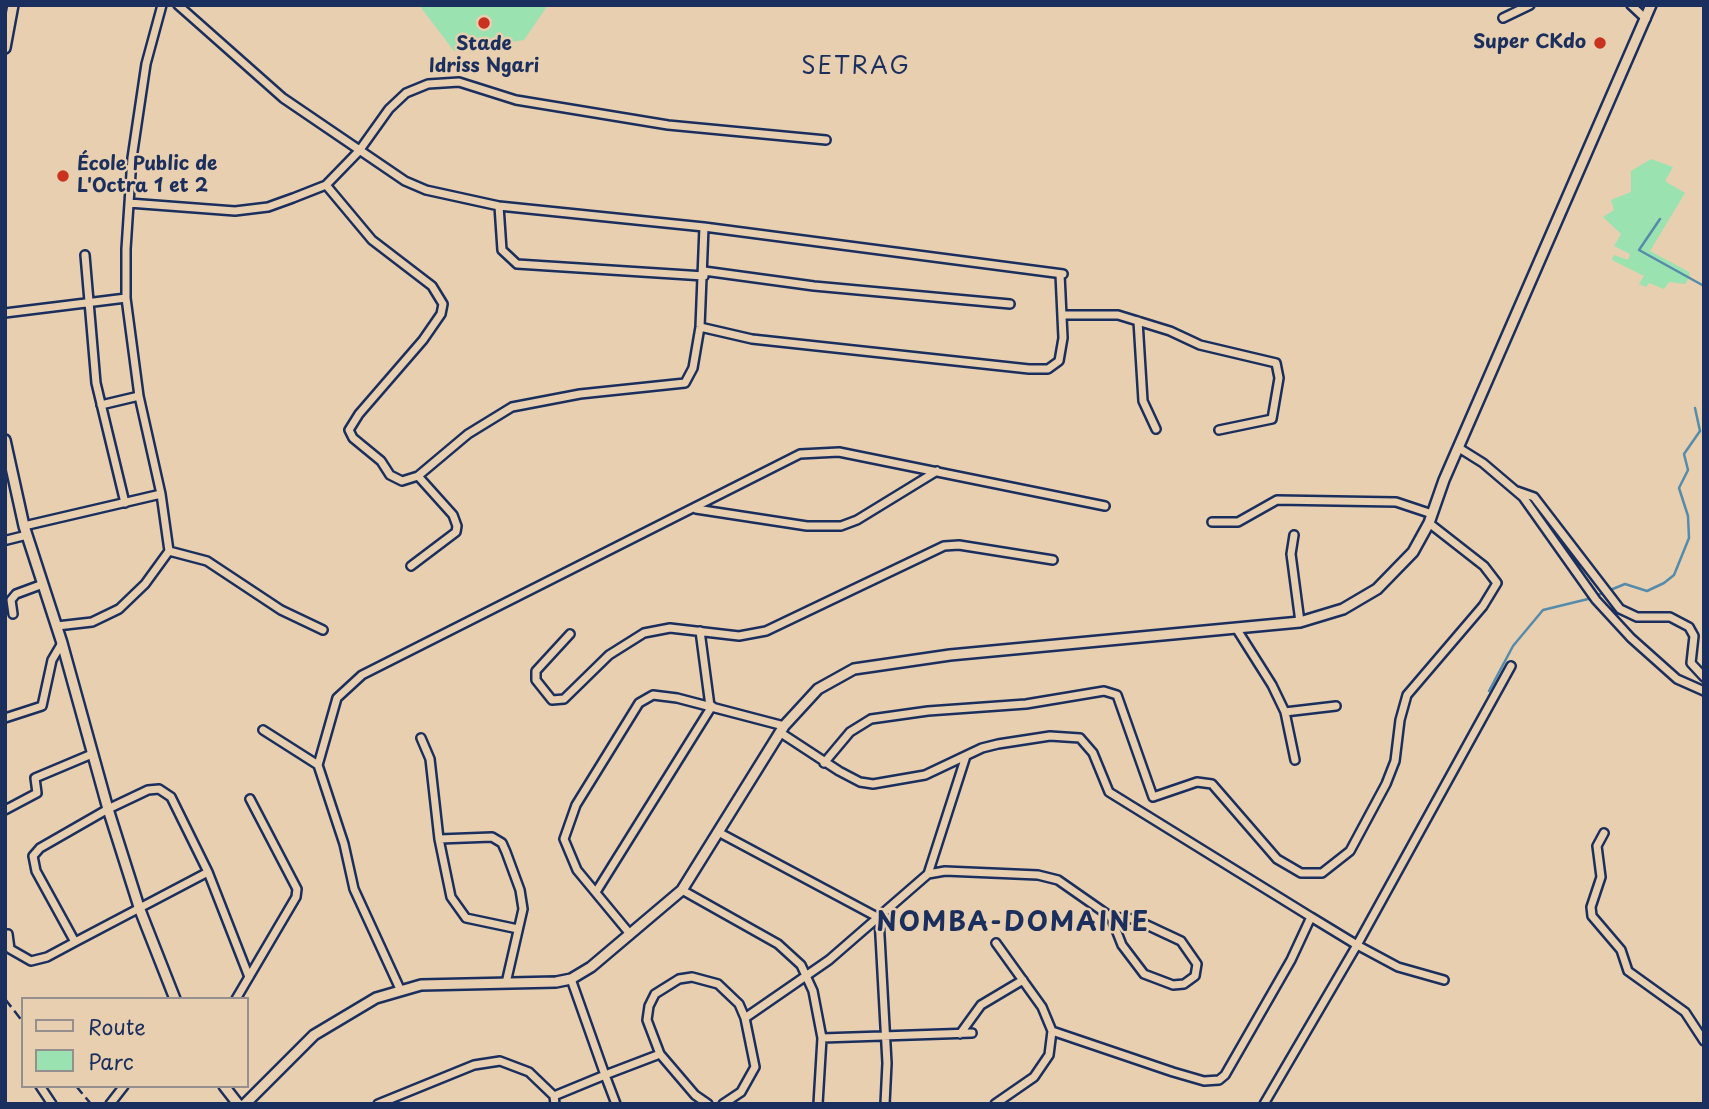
<!DOCTYPE html>
<meta charset="utf-8">
<style>
body{margin:0}
#map{position:relative;width:1709px;height:1109px;overflow:hidden;background:#e7cfb0;font-family:"Playpen Sans",sans-serif}
canvas{display:block}
.frame{position:absolute;inset:0;border:7px solid #1b2f5e;pointer-events:none}
.legend{position:absolute;left:21px;top:997px;width:228px;height:91px;box-sizing:border-box;background:#e7cfb0;border:2px solid #958f8f;margin:0;padding:9px 12px;list-style:none;font-size:21px;color:#1b2f5e}
.legend li{display:flex;align-items:center;gap:14px;height:35px}
.legend b{width:35px;border:2px solid #958f8f}
</style>
<div id="map">
<canvas width="1709" height="1109"></canvas>
<div class="frame"></div>
<ul class="legend">
<li><b style="height:9px;background:#e7cfb0"></b>Route</li>
<li><b style="height:19px;background:#9ae3b1"></b>Parc</li>
</ul>
</div>
<script>
const context = document.querySelector('canvas').getContext('2d');
context.lineJoin = 'round';
function fillPath(path, color) {
  context.fillStyle = color;
  context.fill(path, 'evenodd');
}
function shape(rows) {
  const path = new Path2D();
  for (const r of rows) {
    path.moveTo(r[0], r[1]);
    for (let i = 2; i < r.length; i += 2) path.lineTo(r[i], r[i + 1]);
  }
  return path;
}
function stroke(path, color, width, dash) {
  context.strokeStyle = color;
  context.lineWidth = width;
  context.lineCap = dash ? 'butt' : 'round';
  context.setLineDash(dash || []);
  context.stroke(path);
}
function write(font, color, halo, rows, align = 'center') {
  context.font = font + ' "Playpen Sans",sans-serif';
  context.lineWidth = 5;
  context.setLineDash([]);
  context.textBaseline = 'middle';
  context.strokeStyle = halo;
  context.fillStyle = color;
  for (const [text, x, y, turn = 0] of rows) {
    context.save();
    context.translate(x, y);
    context.rotate((+turn || 0) * Math.PI / 180);
    context.textAlign = isNaN(turn) ? turn : align;
    if (halo) context.strokeText(text, 0, 0);
    context.fillText(text, 0, 0);
    context.restore();
  }
}
const green = shape([
 [419,5,548,5,524,40,454,51],
 [1651,159,1673,167,1665,181,1685,193,1650,251,1689,272,1690,277,1685,284,1669,282,1664,289,1649,283,1646,287,1639,284,1644,276,1612,260,1614,255,1628,260,1630,254,1614,246,1621,234,1603,217,1614,210,1611,200,1631,192,1631,171]
]);
const stream = shape([
 [1660,219,1639,250,1704,286],
 [1489,691,1513,646,1543,610,1588,599,1625,584,1647,591,1664,583,1674,575,1689,538,1688,516,1679,488,1688,470,1684,454,1700,431,1695,408]
]);
const minor = shape([
 [178,5,283,98,405,181,426,190,499,206,704,227,1063,274],
 [1631,5,1646,19],
 [1503,18,1530,5],
 [326,185,372,240,432,286,443,304,441,314,423,340,359,414,349,430,353,438,381,461,390,475,402,481,418,476,468,434,512,407,580,394,685,383,693,368,700,327,704,227],
 [129,203,235,211,268,207,293,198,326,185,359,151,389,109,406,93,428,84,459,82,516,100,668,125,826,140],
 [499,206,502,250,517,264,704,276],
 [85,255,96,383,125,503],
 [704,271,814,286,1010,304],
 [5,313,126,298],
 [1063,315,1118,315,1170,331,1200,345,1276,363,1279,378,1272,419,1219,430],
 [1138,321,1143,401,1156,429],
 [700,327,752,339,1029,369,1048,369,1059,361,1063,338,1060,274],
 [101,405,139,396],
 [1459,448,1483,463,1523,497,1596,600,1631,638,1677,679,1704,691],
 [1517,491,1534,497,1620,609,1637,617,1670,617,1689,627,1694,636,1691,663,1704,677],
 [696,509,807,526,841,526,857,520,937,471],
 [1212,522,1238,522,1277,500,1396,502,1432,514],
 [24,526,161,494],
 [1294,535,1291,554,1300,622],
 [7,540,27,535],
 [169,551,207,561,281,610,323,630],
 [411,566,456,532,457,526,453,515,418,476],
 [13,614,11,600,16,594,43,584],
 [57,626,92,622,119,609,145,584,169,551,161,494,139,396,126,298,126,249,132,158,146,64,162,5],
 [1236,628,1272,685,1285,712,1295,760],
 [700,631,710,706],
 [570,634,536,671,536,680,552,700,564,699,609,655,644,633,670,628,739,636,766,631,944,546,959,545,1053,560],
 [1285,712,1336,706],
 [5,718,42,706,52,660,62,643],
 [263,730,318,765,344,844,354,889,400,989],
 [781,733,839,771,860,782,873,784,925,775,982,748,998,744,1050,736,1080,738,1093,753,1109,792,1311,917,1291,960,1225,1075,1219,1080,1204,1081,1173,1072,1052,1031],
 [421,738,430,759,439,839,451,897,466,918,518,929],
 [824,763,850,732,871,719,928,711,1026,704,1104,691,1117,695,1153,797,1197,782,1212,784,1277,859,1301,873,1322,873,1350,851,1386,784,1395,761,1400,720,1407,695,1483,606,1497,583,1484,566,1429,523],
 [318,765,337,698,362,675,800,454,839,452,1105,506],
 [5,810,37,793,35,778,92,754],
 [720,833,879,918,887,1063,885,1104],
 [1604,833,1597,846,1601,877,1591,907,1592,916,1621,950,1628,971,1685,1012,1704,1041],
 [439,839,492,837,502,843,506,852,520,890,523,909,506,983],
 [208,872,75,942,36,871,33,856,40,848,108,809,148,790,159,789,171,797,208,872,249,977],
 [928,874,966,756],
 [682,890,778,944,801,965,813,991,822,1038,818,1104],
 [596,892,712,706],
 [8,934,10,949,31,961,47,957,75,942],
 [630,934,577,870,564,839,576,805,639,703,653,695,677,698,784,726],
 [571,979,605,1075,660,1054],
 [1444,980,1398,967,1357,945,1511,666],
 [236,999,296,897,297,889,250,799],
 [745,1018,829,960,928,874,945,871,1038,875,1058,880,1111,917,1122,945,1144,974,1173,985,1184,984,1195,976,1197,964,1181,941,1134,919,1111,917],
 [960,1034,981,1005,1023,980],
 [822,1038,972,1033],
 [40,1086,52,1104],
 [554,1096,605,1075,616,1104],
 [110,1104,124,1086],
 [378,1104,474,1065,500,1061,529,1072,554,1096,555,1104],
 [708,1104,695,1095,660,1054,647,1020,649,1006,655,994,679,979,692,977,718,984,739,1004,745,1018,755,1067,741,1092,723,1104],
 [995,1104,1034,1077,1049,1055,1052,1031,1042,1007,996,943],
 [1264,1104,1357,945,1311,917]
]);
const tertiary = shape([
 [5,48,13,5],
 [5,440,24,526,62,643,108,809,140,910,175,999],
 [224,1086,238,1104],
 [245,1104,314,1035,376,998,421,985,556,982,571,979,591,967,682,890,784,726,818,689,854,669,950,655,1300,622,1343,609,1377,589,1413,552,1429,523,1444,480,1651,5]
]);
const rail = shape([
 [5,999,23,1022],
 [76,1086,91,1104]
]);
const markers = [
 [484,23,7,"#c8321e"],
 [1600,43,7,"#c8321e"],
 [63,176,7,"#c8321e"]
];
const poiNames = [
 ["Super CKdo",1586,43],
 ["Stade",484,45,"center"],
 ["Idriss Ngari",484,67,"center"],
 ["École Public de",77,165,"left"],
 ["L'Octra 1 et 2",77,187,"left"]
];
const quarterNames = [
 ["SETRAG",856,68]
];
const districtNames = [
 ["NOMBA-DOMAINE",1013,924]
];
fillPath(green, '#9ae3b1');
stroke(stream, '#568cab', 2.5);
stroke(minor, '#1b2f5e', 12);
stroke(tertiary, '#1b2f5e', 14);
stroke(minor, '#e7cfb0', 7);
stroke(tertiary, '#e7cfb0', 9);
stroke(rail, '#1b2f5e', 2.5, [10, 5]);
for (const [x, y, r, color] of markers) {
  const dot = new Path2D();
  dot.arc(x, y, r, 0, 2 * Math.PI);
  context.fillStyle = color;
  context.fill(dot);
  stroke(dot, '#e7cfb0', 2.5);
}
write('bold 19px', '#1b2f5e', '#e7cfb0', poiNames, 'right');
context.letterSpacing = '2px';
write('23px', '#1b2f5e', '#e7cfb0', quarterNames);
context.letterSpacing = '0px';
context.letterSpacing = '2px';
write('bold 26px', '#1b2f5e', '#e7cfb0', districtNames);
context.letterSpacing = '0px';
</script>
